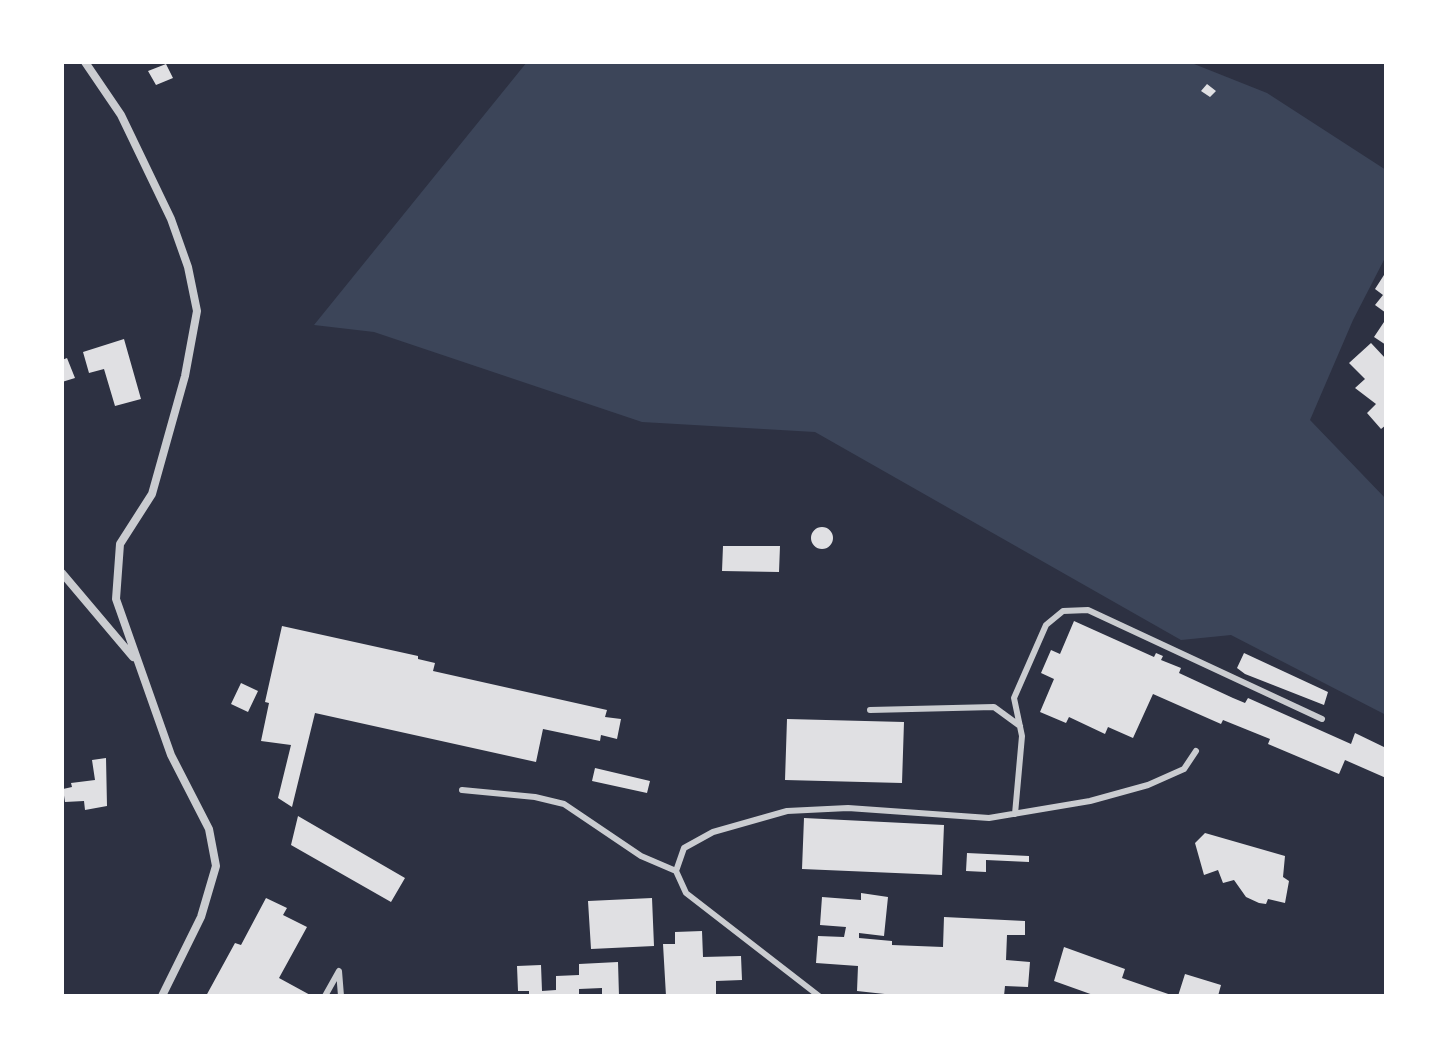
<!DOCTYPE html>
<style>
body{margin:0}
#map{position:relative;width:1448px;height:1058px;overflow:hidden;background:#2d3142;font-family:Barlow,sans-serif}
canvas{display:block}
.frame{position:absolute;inset:0;border:64px solid #fff;pointer-events:none}
</style>
<div id="map">
<canvas width="1448" height="1058"></canvas>
<div class="frame"></div>
</div>
<script>
const context = document.querySelector('canvas').getContext('2d');
context.lineJoin = 'round';
function fillPath(path, color) {
  context.fillStyle = color;
  context.fill(path, 'evenodd');
}
function shape(rows) {
  const path = new Path2D();
  for (const r of rows) {
    if (r.length === 3) {
      path.moveTo(r[0] + r[2], r[1]);
      path.arc(r[0], r[1], r[2], 0, 2 * Math.PI);
      continue;
    }
    path.moveTo(r[0], r[1]);
    for (let i = 2; i < r.length; i += 2) path.lineTo(r[i], r[i + 1]);
  }
  return path;
}
function stroke(path, color, width, dash) {
  context.strokeStyle = color;
  context.lineWidth = width;
  context.lineCap = dash ? 'butt' : 'round';
  context.setLineDash(dash || []);
  context.stroke(path);
}
const green = shape([
 [527,62,1189,62,1267,93,1386,170,1386,256,1353,320,1310,420,1386,499,1386,715,1231,635,1181,640,815,432,642,422,374,332,314,325]
]);
const building = shape([
 [166,64,173,78,156,85,148,71],
 [1207,84,1216,91,1210,97,1201,91],
 [1384,275,1386,277,1386,313,1375,305,1383,295,1375,289],
 [1386,319,1386,345,1374,337],
 [124,339,141,399,115,406,104,369,89,373,83,352],
 [1371,343,1386,359,1386,425,1381,429,1367,413,1376,404,1355,388,1365,379,1349,363],
 [67,358,75,378,62,382,62,360],
 [822,538,11],
 [723,546,780,546,779,572,722,571],
 [1074,621,1154,657,1156,653,1163,656,1161,660,1181,668,1179,673,1233,698,1245,703,1248,698,1351,744,1355,733,1386,748,1386,778,1345,760,1339,774,1268,744,1270,739,1223,720,1221,724,1153,694,1133,738,1108,727,1105,734,1069,717,1066,723,1040,712,1054,679,1041,673,1051,650,1060,654],
 [282,626,418,656,418,659,435,663,433,671,607,710,605,717,621,719,617,739,601,735,600,741,543,729,536,762,315,713,292,807,278,798,291,745,261,741,269,703,265,702],
 [1244,653,1328,692,1324,705,1245,674,1237,668],
 [241,683,258,691,248,712,231,704],
 [787,719,904,722,902,783,785,780],
 [106,758,107,806,85,810,84,801,65,802,63,789,72,787,71,783,95,780,92,760],
 [595,768,650,781,647,793,592,781],
 [298,816,405,878,391,902,291,845],
 [804,818,944,825,942,875,802,869],
 [1205,833,1285,856,1283,877,1289,881,1285,903,1268,899,1266,904,1259,903,1246,897,1234,880,1223,883,1218,870,1204,875,1195,843],
 [967,853,1029,856,1029,862,986,860,986,872,966,871],
 [861,893,888,897,884,936,859,933,859,938,892,941,892,945,943,947,944,917,1025,921,1025,935,1007,935,1006,960,1030,962,1028,987,1005,986,1004,996,903,996,857,991,858,966,816,963,818,936,844,937,846,927,820,925,822,897,861,900],
 [266,898,287,908,283,915,307,927,279,978,312,996,206,996,235,943,241,945],
 [652,898,654,946,591,949,588,901],
 [702,931,703,957,741,956,742,980,716,981,716,996,666,996,663,944,675,944,675,932],
 [1064,947,1125,969,1122,978,1174,996,1096,996,1054,981],
 [618,962,619,996,602,996,602,988,579,989,579,996,529,996,529,991,518,991,517,966,541,965,542,991,556,990,556,976,579,975,579,964],
 [1185,974,1221,985,1218,996,1178,996]
]);
const service = shape([
 [870,710,994,707,1020,726],
 [462,790,535,797,564,804,641,856,676,871],
 [1015,814,1022,736,1014,698,1046,625,1063,611,1088,610,1322,719],
 [325,996,339,971,341,996],
 [819,996,686,893,676,871,684,848,713,832,787,811,848,808,989,818,1090,801,1148,785,1184,769,1196,751]
]);
const minor = shape([
 [85,62,121,115,171,219,188,267,197,311,185,376,152,494,120,544,116,599,171,755,209,829,216,866,201,917,162,996],
 [62,573,133,657]
]);
fillPath(green, '#3c4559');
fillPath(building, '#e0e0e3');
stroke(service, '#caccd0', 6);
stroke(minor, '#caccd0', 8);
</script>
